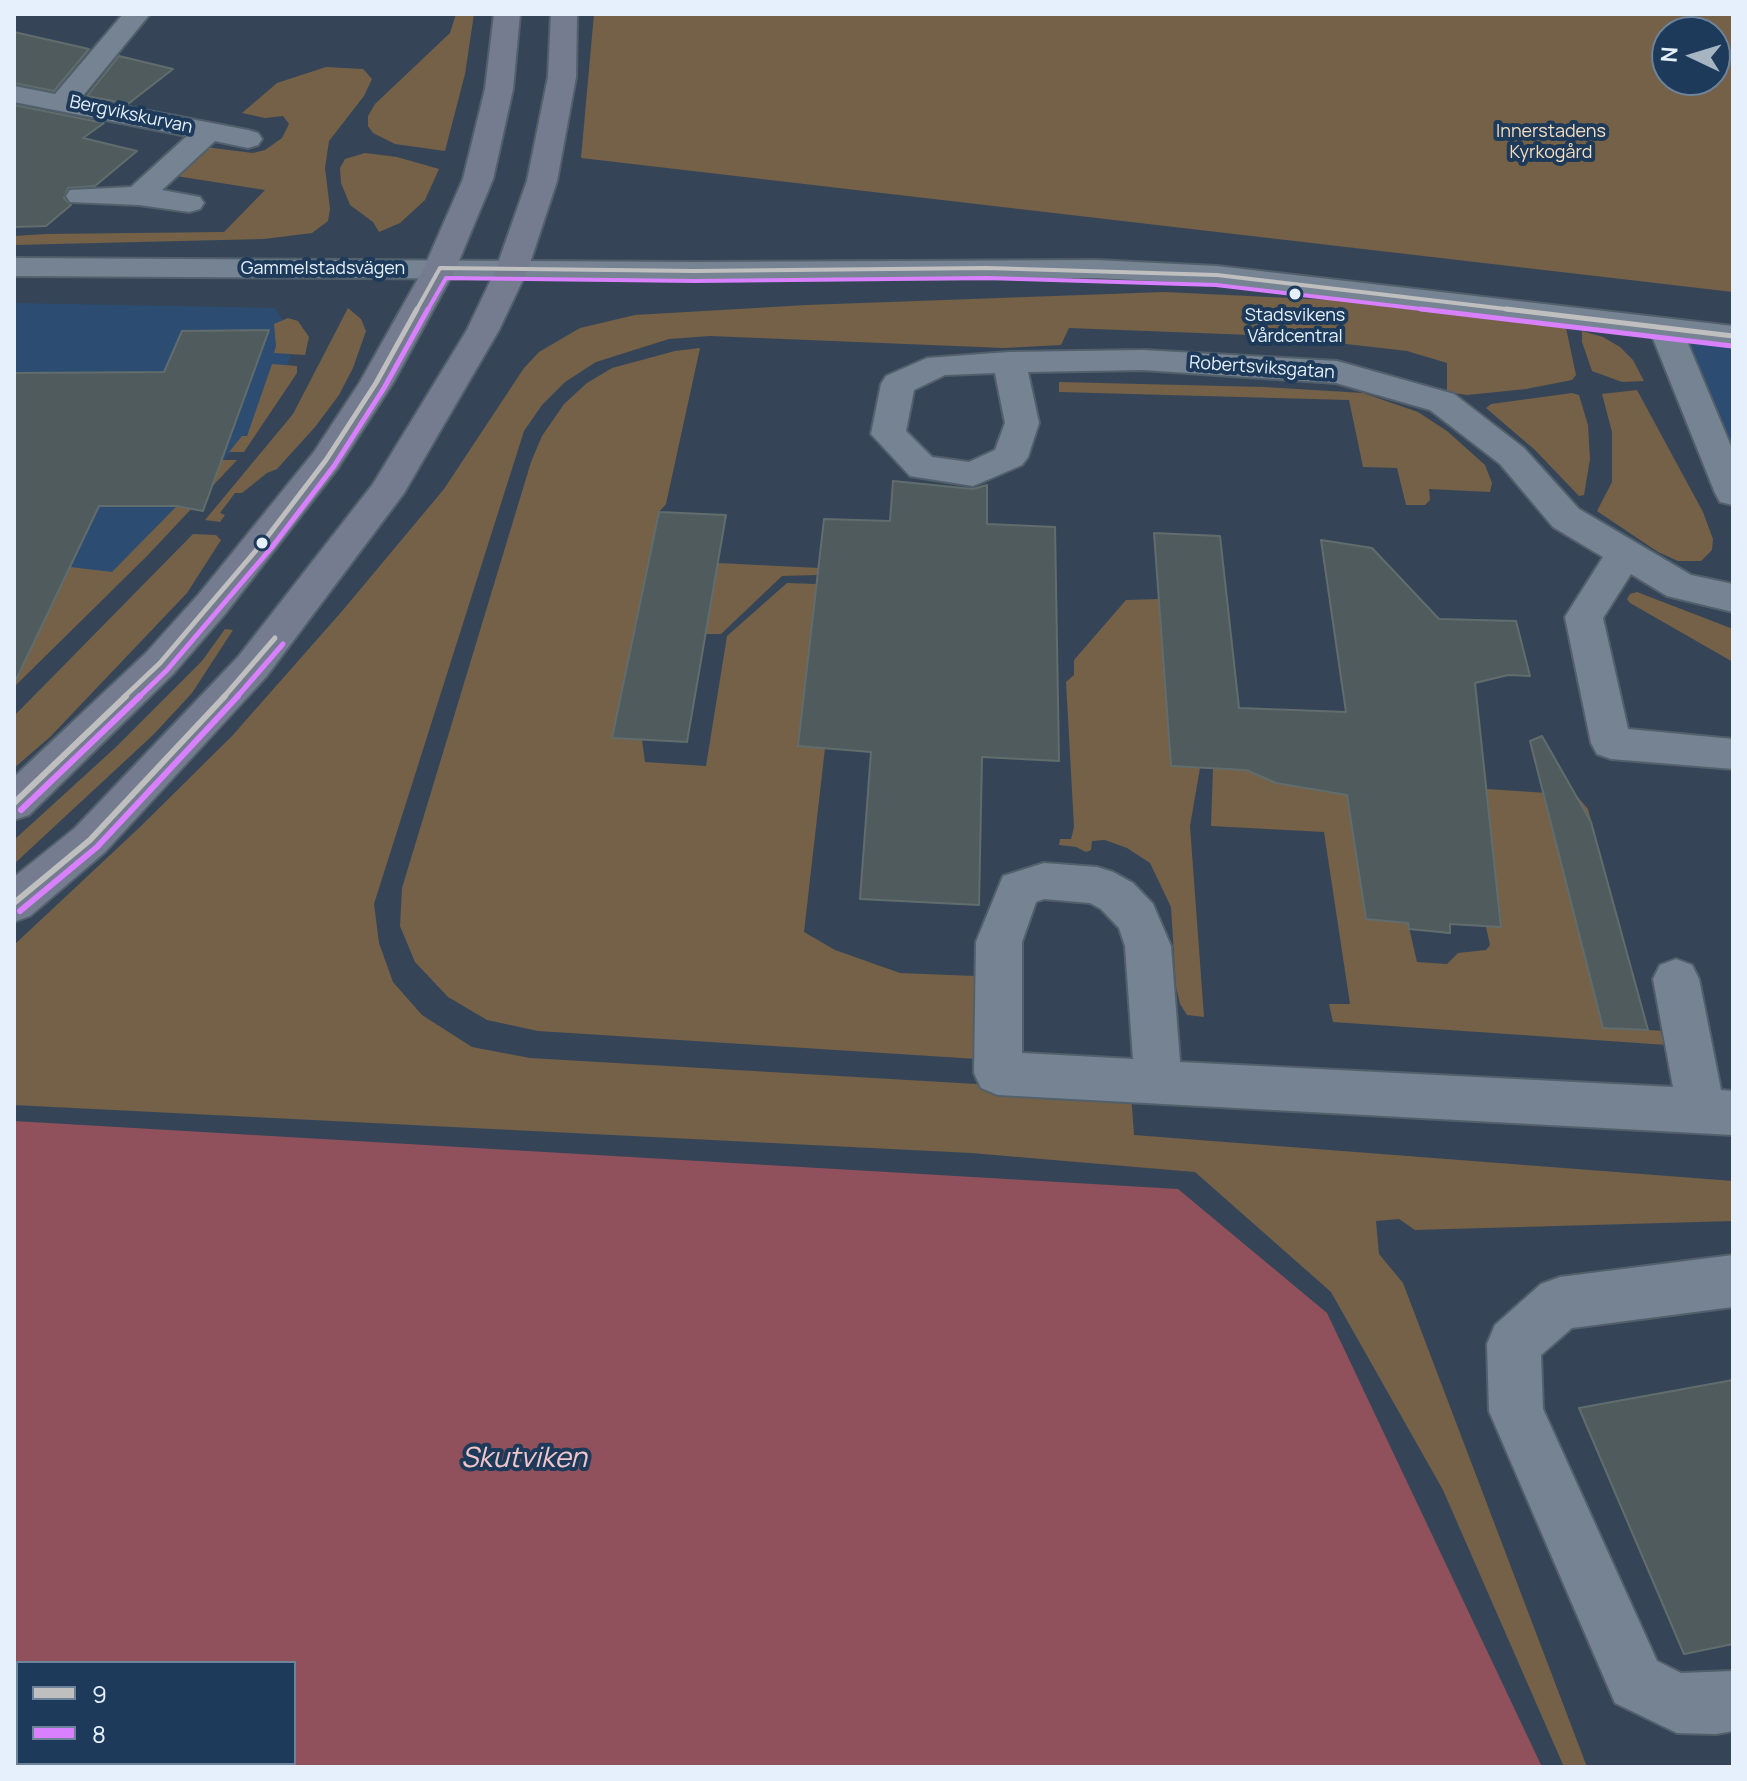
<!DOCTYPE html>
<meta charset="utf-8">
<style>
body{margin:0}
#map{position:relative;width:1747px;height:1781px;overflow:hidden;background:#354557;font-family:Manrope,sans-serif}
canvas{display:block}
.frame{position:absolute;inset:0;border:16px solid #e5f0fc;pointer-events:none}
.legend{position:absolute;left:16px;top:1661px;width:280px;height:104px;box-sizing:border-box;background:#1d3a5a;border:2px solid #6d839b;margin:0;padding:10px 14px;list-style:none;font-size:24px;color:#e5f0fc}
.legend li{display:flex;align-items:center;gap:16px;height:40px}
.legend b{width:40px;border:2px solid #6d839b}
.north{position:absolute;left:1651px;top:16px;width:80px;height:80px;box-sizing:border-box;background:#1d3a5a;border:2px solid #6d839b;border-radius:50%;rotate:274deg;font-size:22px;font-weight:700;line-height:32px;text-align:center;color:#e5f0fc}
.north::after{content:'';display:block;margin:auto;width:28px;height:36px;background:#a7b4c2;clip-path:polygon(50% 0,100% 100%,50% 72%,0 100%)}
</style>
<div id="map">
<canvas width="1747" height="1781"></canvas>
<div class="frame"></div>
<ul class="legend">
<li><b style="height:10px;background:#bfbfbf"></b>9</li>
<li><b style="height:10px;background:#d880ff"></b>8</li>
</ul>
<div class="north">N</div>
</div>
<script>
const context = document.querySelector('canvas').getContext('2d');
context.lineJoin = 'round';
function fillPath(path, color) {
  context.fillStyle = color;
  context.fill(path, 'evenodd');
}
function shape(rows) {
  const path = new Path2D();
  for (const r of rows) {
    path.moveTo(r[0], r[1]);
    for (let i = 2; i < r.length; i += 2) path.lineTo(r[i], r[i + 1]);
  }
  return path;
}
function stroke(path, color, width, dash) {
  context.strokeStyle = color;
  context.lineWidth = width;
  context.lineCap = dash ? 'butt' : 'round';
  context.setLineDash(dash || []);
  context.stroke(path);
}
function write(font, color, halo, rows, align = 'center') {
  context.font = font + ' Manrope,sans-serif';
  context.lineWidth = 8;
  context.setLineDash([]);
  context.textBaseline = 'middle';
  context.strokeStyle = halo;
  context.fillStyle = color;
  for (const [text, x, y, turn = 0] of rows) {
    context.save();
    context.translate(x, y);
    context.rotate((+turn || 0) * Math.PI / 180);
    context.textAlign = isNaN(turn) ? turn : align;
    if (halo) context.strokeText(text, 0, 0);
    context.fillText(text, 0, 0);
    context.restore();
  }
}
const built = shape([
 [14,303,275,308,295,339,278,399,104,594,14,677],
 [1665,328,1733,336,1733,476]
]);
const green = shape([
 [456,14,474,14,465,74,445,151,395,144,373,133,368,126,368,116,375,104,450,33],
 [594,14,1733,14,1733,292,581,158],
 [1667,32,1715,32,1715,80,1667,80],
 [326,67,363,69,372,79,364,96,329,141,325,168,330,209,328,221,312,233,264,239,14,245,14,236,46,234,224,232,265,190,176,176,205,147,253,153,265,150,282,138,289,124,283,116,265,118,242,113,277,83],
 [365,153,397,157,439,169,425,200,400,223,379,232,373,222,350,205,341,183,340,168,345,159],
 [1164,292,1332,300,1566,328,1576,375,1572,380,1526,389,1467,395,1447,392,1447,363,1407,351,1277,336,1069,328,1061,345,1004,348,710,336,669,339,596,362,565,382,542,405,524,431,374,904,379,943,393,982,422,1015,472,1047,530,1058,1131,1093,1134,1135,1733,1181,1733,1221,1415,1230,1399,1219,1376,1221,1379,1254,1403,1283,1587,1767,1564,1767,1443,1490,1331,1292,1195,1172,971,1153,14,1105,14,945,140,827,232,736,343,610,444,489,524,368,539,352,580,328,635,315,807,305],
 [348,308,361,319,366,331,353,368,339,395,315,427,277,469,267,473,242,493,235,493,220,513,225,515,220,522,205,520,293,414],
 [288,318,298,321,309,337,305,355,274,353,276,346,274,324],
 [1582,331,1603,337,1620,347,1633,360,1644,381,1622,382,1592,371,1582,342],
 [700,348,666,504,659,512,612,738,642,740,645,762,706,766,727,636,787,583,817,584,798,746,825,748,804,932,835,950,900,973,975,976,977,1059,538,1031,487,1020,448,997,415,962,400,926,402,888,531,462,542,436,564,404,587,383,612,368,675,351],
 [272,364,297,366,297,373,244,452,229,452,242,436,247,436],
 [1059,382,1264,387,1363,393,1418,412,1447,431,1485,465,1492,483,1490,492,1429,489,1430,500,1425,505,1406,505,1397,468,1363,467,1349,400,1059,392],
 [1637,390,1703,512,1713,539,1712,550,1701,561,1678,561,1658,552,1597,511,1612,482,1612,432,1602,394],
 [1572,393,1579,395,1588,425,1590,459,1584,495,1579,496,1535,450,1486,408,1491,404],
 [222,460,237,460,148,555,14,687,14,673,70,567,112,572],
 [193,534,216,535,221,540,187,593,50,737,14,768,14,716],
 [718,563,819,568,818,575,782,576,721,634,706,634],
 [1637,592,1733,629,1733,662,1630,603,1627,599,1630,594],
 [1159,599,1171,766,1200,768,1190,826,1204,1017,1187,1015,1180,1004,1176,987,1171,907,1150,863,1127,848,1105,840,1092,841,1091,850,1086,852,1076,847,1059,845,1060,839,1071,839,1074,827,1066,682,1074,675,1074,660,1126,600],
 [225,629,233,630,192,693,154,734,14,864,14,840,116,747,202,661],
 [1213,768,1246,770,1276,783,1347,795,1366,919,1408,923,1417,962,1447,964,1458,953,1486,950,1490,945,1486,927,1498,927,1501,920,1499,903,1494,902,1473,788,1576,795,1588,809,1592,824,1552,822,1603,1027,1663,1031,1667,1045,1333,1022,1329,1004,1350,1004,1324,832,1211,826]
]);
const water = shape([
 [14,1121,1178,1189,1327,1313,1542,1767,14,1767],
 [18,1663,294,1663,294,1763,18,1763]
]);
const building = shape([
 [14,32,89,49,54,91,14,83,14,32],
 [119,56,173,69,128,104,87,96,119,56],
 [14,105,104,123,83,138,137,151,95,186,68,188,64,198,71,205,46,226,14,227,14,105],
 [269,330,203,511,176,506,99,506,14,684,14,373,164,372,182,331,269,330],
 [893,481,973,489,987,485,987,524,1055,527,1059,761,982,757,979,905,860,899,871,752,798,746,824,519,890,521,893,481],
 [659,512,726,515,687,742,612,738,659,512],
 [1154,533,1220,536,1239,708,1346,712,1321,540,1372,548,1439,619,1516,621,1530,676,1508,675,1475,683,1501,927,1450,924,1450,933,1409,929,1408,923,1366,919,1347,795,1276,783,1246,770,1171,766,1154,533],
 [1542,736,1591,822,1648,1030,1603,1028,1530,741,1542,736],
 [1733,1380,1733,1644,1684,1654,1579,1408,1733,1380]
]);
const minor = shape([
 [123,14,150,14,81,98,248,130,258,133,262,139,258,145,248,148,215,141,162,190,200,197,204,203,200,209,189,212,139,205,70,202,66,196,70,190,131,187,187,136,14,102,14,86,55,94,123,14],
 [14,258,695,262,1096,260,1217,266,1733,326,1733,346,1687,341,1733,451,1733,505,1720,502,1715,493,1652,336,1217,284,1096,278,695,280,14,276,14,258],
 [1143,350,1337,361,1454,394,1524,448,1579,509,1691,575,1733,584,1733,612,1667,596,1631,574,1603,618,1628,729,1733,739,1733,769,1611,759,1597,754,1591,743,1565,617,1603,557,1553,527,1500,464,1430,410,1336,383,1143,370,1028,372,1039,423,1028,457,1022,465,973,486,910,476,871,434,881,384,886,376,927,358,1009,352,1143,350],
 [995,373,1005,423,995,450,969,462,932,457,906,431,914,390,945,375,995,373],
 [1044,863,1097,867,1113,872,1133,883,1153,904,1171,946,1180,1062,1673,1087,1653,979,1660,965,1676,959,1692,965,1699,979,1721,1090,1733,1091,1733,1135,998,1095,981,1088,974,1073,976,942,1003,876,1044,863],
 [1044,899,1090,903,1101,909,1119,928,1125,946,1133,1059,1022,1053,1022,942,1036,902,1044,899],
 [1733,1255,1733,1307,1572,1328,1541,1355,1543,1409,1657,1661,1681,1673,1733,1671,1733,1731,1716,1734,1677,1733,1615,1703,1489,1411,1487,1344,1495,1325,1541,1284,1560,1277,1733,1255]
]);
const major = shape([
 [494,14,520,14,513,89,493,179,456,268,393,383,338,468,225,614,174,673,29,815,14,820,14,777,146,653,199,594,314,452,360,382,424,268,463,179,485,89,494,14],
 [551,14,577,14,576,77,557,181,528,269,499,330,404,493,266,677,105,852,30,916,14,922,14,877,75,828,238,657,373,484,467,330,496,269,527,181,548,77,551,14]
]);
const bus1Far2 = shape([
 [416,311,440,268,695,271,987,268,1217,275,1523,311]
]);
const bus1Far1 = shape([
 [1506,309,1733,336],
 [123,698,160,663,264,541,326,460,376,383,417,309],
 [223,698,275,638]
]);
const bus1 = shape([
 [14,803,126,696],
 [14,903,90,840,225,696]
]);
const bus2Far2 = shape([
 [427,311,446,278,695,281,987,278,1216,285,1438,311]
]);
const bus2Far1 = shape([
 [1421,309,1732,346],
 [138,698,167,670,272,547,334,466,384,388,428,309],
 [236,698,283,644]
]);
const bus2 = shape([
 [21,810,140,696],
 [20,911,97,847,238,696]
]);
const markers = [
 [1295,294,7,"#e5f0fc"],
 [262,543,7,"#e5f0fc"]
];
const farStreetnames = [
 ["Bergvikskurvan",131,115,12],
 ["Gammelstadsvägen",323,269],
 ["Robertsviksgatan",1262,368,4]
];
const farParknames = [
 ["Innerstadens",1551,132],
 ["Kyrkogård",1551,153]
];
const farBusnames = [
 ["Stadsvikens",1295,316],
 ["Vårdcentral",1295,337]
];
const nearWaternames = [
 ["Skutviken",524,1459]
];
fillPath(built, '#2c4d71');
fillPath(green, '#756147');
fillPath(water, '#91515c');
fillPath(building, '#505b5d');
stroke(building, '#616d6d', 2);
stroke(minor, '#52606c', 4);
stroke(major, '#52606c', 4);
fillPath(minor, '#768392');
fillPath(major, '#757c90');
stroke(bus1Far2, '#bfbfbf', 4);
stroke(bus1Far1, '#bfbfbf', 5);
stroke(bus1, '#bfbfbf', 6);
stroke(bus2Far2, '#d880ff', 4);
stroke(bus2Far1, '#d880ff', 5);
stroke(bus2, '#d880ff', 6);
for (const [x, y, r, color] of markers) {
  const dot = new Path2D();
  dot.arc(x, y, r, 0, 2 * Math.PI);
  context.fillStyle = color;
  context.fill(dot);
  stroke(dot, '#1d3a5a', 3);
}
write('18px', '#e5f0fc', '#1d3a5a', farStreetnames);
write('18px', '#f6ddbe', '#1d3a5a', farParknames);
write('18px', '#e5f0fc', '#1d3a5a', farBusnames);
write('italic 28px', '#f1c5c9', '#1d3a5a', nearWaternames);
</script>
